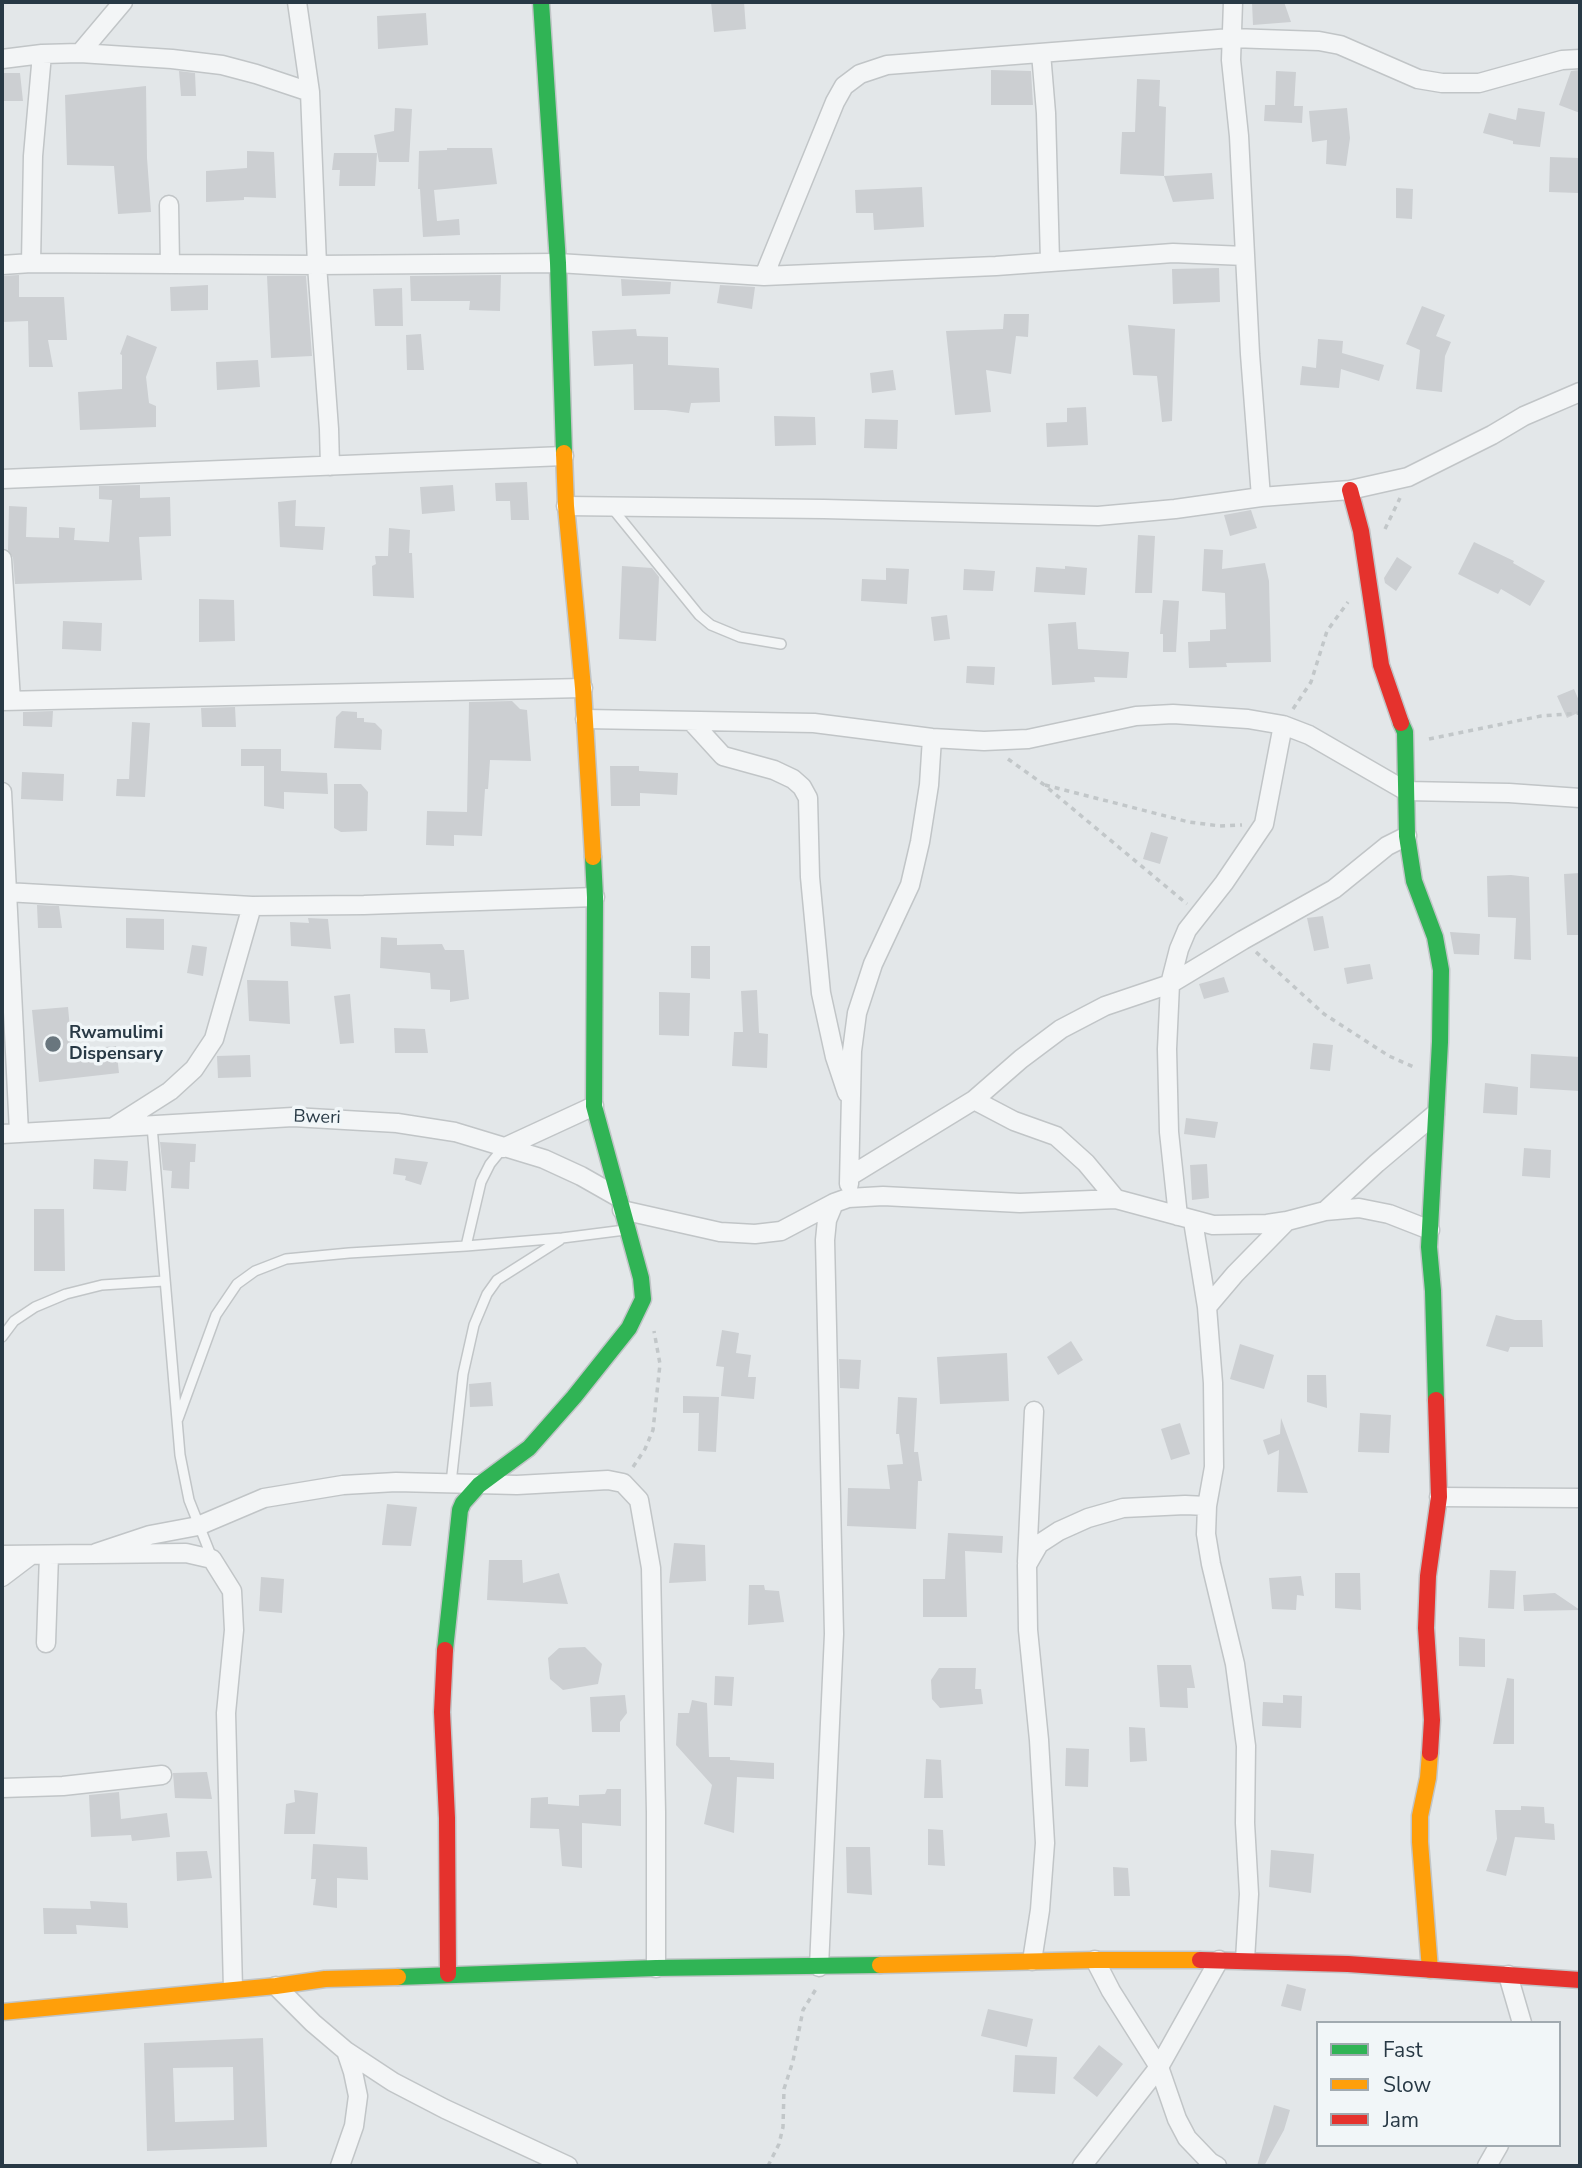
<!DOCTYPE html>
<style>
body{margin:0}
#map{position:relative;width:1582px;height:2168px;overflow:hidden;background:#e3e7e9;font-family:"Nunito Sans",sans-serif}
canvas{display:block}
.frame{position:absolute;inset:0;border:4px solid #283945;pointer-events:none}
.legend{position:absolute;left:1316px;top:2021px;width:245px;height:126px;box-sizing:border-box;background:#f1f6f8;border:2px solid #a1aab0;margin:0;padding:9px 12px;list-style:none;font-size:21px;color:#283945}
.legend li{display:flex;align-items:center;gap:14px;height:35px}
.legend b{width:35px;border:2px solid #a1aab0}
</style>
<div id="map">
<canvas width="1582" height="2168"></canvas>
<div class="frame"></div>
<ul class="legend">
<li><b style="height:9px;background:#30b455"></b>Fast</li>
<li><b style="height:9px;background:#ff9f0a"></b>Slow</li>
<li><b style="height:9px;background:#e5322d"></b>Jam</li>
</ul>
</div>
<script>
const context = document.querySelector('canvas').getContext('2d');
context.lineJoin = 'round';
function fillPath(path, color) {
  context.fillStyle = color;
  context.fill(path, 'evenodd');
}
function shape(rows) {
  const path = new Path2D();
  for (const r of rows) {
    path.moveTo(r[0], r[1]);
    for (let i = 2; i < r.length; i += 2) path.lineTo(r[i], r[i + 1]);
  }
  return path;
}
function stroke(path, color, width, dash) {
  context.strokeStyle = color;
  context.lineWidth = width;
  context.lineCap = dash ? 'butt' : 'round';
  context.setLineDash(dash || []);
  context.stroke(path);
}
function write(font, color, halo, rows, align = 'center') {
  context.font = font + ' "Nunito Sans",sans-serif';
  context.lineWidth = 7;
  context.setLineDash([]);
  context.textBaseline = 'middle';
  context.strokeStyle = halo;
  context.fillStyle = color;
  for (const [text, x, y, turn = 0] of rows) {
    context.save();
    context.translate(x, y);
    context.rotate((+turn || 0) * Math.PI / 180);
    context.textAlign = isNaN(turn) ? turn : align;
    if (halo) context.strokeText(text, 0, 0);
    context.fillText(text, 0, 0);
    context.restore();
  }
}
const building = shape([
 [711,2,744,2,746,29,714,32],
 [1252,2,1284,2,1291,22,1253,25],
 [426,13,428,45,378,49,377,16],
 [991,70,1031,71,1033,105,991,105],
 [1580,70,1580,113,1559,105,1571,71],
 [179,71,195,73,196,96,181,96],
 [1276,71,1296,72,1294,106,1303,106,1302,123,1264,121,1265,105,1275,105],
 [2,73,20,73,23,101,2,101],
 [1137,79,1160,80,1159,106,1166,107,1164,176,1120,174,1122,132,1135,132],
 [146,86,147,158,151,212,118,214,114,166,67,165,65,95],
 [395,108,412,109,409,162,379,162,374,135,394,131],
 [1347,108,1350,138,1346,166,1326,164,1327,140,1312,142,1309,111],
 [1518,108,1545,112,1540,147,1513,144,1513,141,1483,133,1489,113,1516,120],
 [447,148,492,148,497,184,434,190,437,221,459,219,460,235,423,237,420,189,418,189,419,151,447,150],
 [247,151,274,152,276,198,244,197,244,200,206,202,206,171,247,168],
 [334,153,377,153,375,186,339,186,340,170,332,170],
 [1550,157,1579,158,1578,193,1549,192],
 [1212,173,1214,199,1173,202,1164,176],
 [922,187,924,227,874,230,873,213,856,213,855,190],
 [1396,188,1413,189,1412,219,1396,218],
 [1219,268,1220,302,1173,304,1172,269],
 [19,275,19,297,64,297,67,340,48,340,53,367,29,367,28,321,2,322,2,276],
 [501,275,500,311,469,310,470,301,411,301,410,276],
 [267,276,306,276,312,356,271,358],
 [621,279,671,282,670,294,622,296],
 [208,285,208,310,171,311,170,287],
 [720,285,755,287,752,309,717,303],
 [402,288,403,326,375,326,373,289],
 [1422,306,1445,315,1436,336,1451,342,1445,356,1442,392,1416,389,1420,350,1406,344],
 [1004,314,1029,314,1028,337,1016,336,1011,374,986,370,991,412,955,415,946,331,1003,329],
 [1128,325,1175,329,1172,421,1162,422,1157,376,1133,375],
 [636,329,637,336,668,337,668,365,719,368,720,402,691,403,689,413,666,410,634,410,633,364,594,366,592,331],
 [421,334,424,370,407,370,406,335],
 [127,335,157,347,146,377,149,403,156,406,156,427,80,430,78,392,122,389,122,355,120,354],
 [1318,339,1343,341,1342,353,1384,365,1379,381,1341,369,1339,388,1300,385,1302,366,1316,368],
 [258,360,260,387,217,390,216,362],
 [893,370,896,390,872,393,870,373],
 [1086,407,1088,445,1047,447,1046,423,1067,422,1067,408],
 [774,416,815,417,816,445,775,446],
 [865,419,898,420,897,449,864,448],
 [527,482,529,520,511,520,510,501,496,501,495,483],
 [140,485,140,498,170,497,171,536,139,537,142,580,15,584,13,558,8,550,9,506,27,507,26,537,59,538,59,527,75,528,74,540,109,542,112,500,99,499,99,486],
 [453,485,455,511,422,514,420,487],
 [296,500,295,526,325,527,323,550,280,547,278,502],
 [1251,510,1257,528,1230,536,1224,515],
 [389,528,410,530,409,553,412,553,414,598,373,596,372,566,376,564,375,556,388,556],
 [1138,535,1155,536,1152,593,1135,593],
 [1474,542,1514,561,1513,563,1545,581,1530,606,1501,589,1498,594,1458,574],
 [1204,549,1223,550,1222,569,1265,563,1269,581,1271,662,1226,663,1227,667,1189,668,1188,642,1210,641,1210,630,1226,629,1225,593,1202,591],
 [1397,557,1412,567,1396,591,1385,583,1384,578],
 [622,566,652,568,659,577,656,641,619,639],
 [1065,566,1087,568,1085,595,1034,592,1036,567,1065,569],
 [886,568,909,569,907,604,861,601,862,579,886,580],
 [964,569,995,571,993,591,963,590],
 [199,599,234,600,235,641,199,642],
 [1163,600,1179,601,1176,652,1163,652,1163,634,1160,634],
 [947,615,950,639,934,641,931,617],
 [63,621,102,623,101,651,62,649],
 [1076,622,1078,649,1129,652,1127,678,1094,677,1095,682,1052,685,1048,624],
 [967,666,995,667,994,685,966,683],
 [1574,689,1580,703,1580,712,1567,718,1557,696],
 [512,701,520,709,527,710,531,761,490,760,488,789,485,789,482,836,454,835,454,846,426,845,427,811,467,812,469,702],
 [235,707,236,727,202,727,201,708],
 [53,711,52,727,23,726,23,712],
 [342,711,357,712,357,718,364,718,364,722,375,723,382,730,381,750,334,748,336,717],
 [132,722,150,723,145,797,116,796,117,779,129,779],
 [241,749,281,749,281,771,327,773,328,794,284,792,284,809,264,806,264,766,241,766],
 [610,766,639,766,639,771,678,773,677,795,640,793,640,806,611,806],
 [22,772,64,774,63,801,21,799],
 [334,784,361,784,368,792,367,831,341,832,334,828],
 [1151,832,1168,837,1160,864,1143,859],
 [1580,873,1580,935,1567,935,1564,874],
 [1511,875,1529,877,1531,960,1514,959,1516,918,1488,917,1487,876],
 [37,905,59,906,62,928,38,928],
 [1323,916,1329,948,1314,951,1307,918],
 [126,918,164,919,164,950,126,948],
 [308,918,328,919,331,949,291,946,290,922,309,923],
 [1450,932,1480,934,1479,955,1454,954],
 [381,937,397,938,397,945,442,944,445,950,464,950,469,999,450,1002,450,990,431,989,430,973,380,968],
 [192,945,207,947,203,976,187,973],
 [691,946,710,946,710,979,691,978],
 [1370,964,1373,979,1347,984,1344,968],
 [1224,977,1229,992,1204,999,1199,984],
 [247,980,288,981,290,1024,249,1021],
 [757,990,759,1033,768,1034,767,1068,732,1066,734,1032,743,1032,741,991],
 [659,992,690,993,689,1036,659,1035],
 [350,994,354,1043,340,1044,334,996],
 [68,1007,72,1050,116,1046,119,1073,39,1082,32,1010],
 [394,1028,425,1029,428,1053,395,1053],
 [1313,1043,1333,1045,1330,1071,1310,1069],
 [1531,1054,1580,1057,1580,1091,1530,1088],
 [250,1055,251,1077,218,1078,217,1056],
 [1485,1083,1518,1087,1517,1115,1483,1113],
 [1186,1118,1218,1122,1215,1138,1184,1134],
 [160,1142,196,1144,195,1162,190,1162,189,1189,171,1188,172,1171,163,1170],
 [1524,1148,1551,1150,1550,1178,1522,1176],
 [395,1158,428,1162,421,1185,405,1180,406,1176,393,1174],
 [94,1159,128,1161,126,1191,93,1189],
 [1207,1164,1209,1198,1192,1200,1190,1165],
 [34,1209,64,1209,65,1271,34,1271],
 [1496,1315,1515,1320,1542,1320,1543,1347,1510,1347,1508,1352,1486,1346],
 [722,1330,739,1333,736,1353,751,1355,748,1377,756,1377,754,1399,721,1396,724,1367,716,1366],
 [1071,1341,1083,1360,1058,1375,1047,1357],
 [1240,1344,1274,1355,1264,1389,1230,1379],
 [1007,1353,1009,1401,940,1404,937,1357],
 [839,1359,861,1360,859,1389,840,1388],
 [1307,1375,1326,1375,1327,1408,1307,1402],
 [491,1382,493,1406,470,1407,469,1384],
 [683,1396,719,1397,716,1452,698,1451,699,1413,683,1413],
 [898,1397,917,1398,914,1452,918,1452,922,1481,918,1481,916,1529,847,1526,848,1488,890,1489,887,1465,903,1464,899,1434,896,1434],
 [1360,1413,1391,1415,1389,1453,1358,1452],
 [1281,1418,1299,1467,1308,1493,1277,1492,1279,1450,1268,1455,1263,1440,1280,1434],
 [1180,1423,1190,1454,1171,1460,1161,1429],
 [387,1504,417,1507,411,1546,382,1545],
 [948,1533,1003,1536,1002,1553,965,1551,967,1617,923,1617,923,1579,945,1579],
 [674,1543,705,1545,706,1581,669,1583],
 [489,1560,522,1560,523,1583,559,1573,568,1604,487,1600],
 [1490,1570,1516,1571,1514,1609,1488,1608],
 [1335,1573,1360,1573,1361,1610,1335,1608],
 [1301,1576,1304,1596,1297,1595,1296,1610,1272,1609,1269,1578],
 [261,1577,284,1579,282,1613,259,1611],
 [749,1585,764,1585,765,1590,779,1591,784,1622,748,1625],
 [1555,1593,1580,1610,1524,1611,1523,1595],
 [1459,1637,1485,1639,1485,1667,1459,1666],
 [585,1647,602,1664,598,1684,563,1690,550,1679,548,1658,559,1648],
 [1157,1665,1191,1665,1195,1688,1187,1688,1188,1708,1160,1707],
 [939,1668,976,1668,975,1689,981,1689,983,1704,940,1708,932,1699,931,1680],
 [715,1676,734,1677,732,1706,714,1705],
 [1507,1678,1514,1679,1514,1744,1493,1744],
 [625,1695,627,1713,620,1722,620,1732,592,1732,590,1697],
 [1283,1695,1302,1696,1301,1728,1262,1726,1263,1702,1283,1703],
 [692,1700,707,1703,709,1757,730,1757,730,1760,774,1763,774,1779,737,1777,734,1833,704,1824,712,1785,676,1745,678,1713,689,1713],
 [1129,1727,1145,1728,1147,1761,1130,1762],
 [1066,1748,1089,1749,1088,1787,1065,1786],
 [926,1759,941,1760,943,1798,924,1798],
 [207,1772,212,1799,175,1798,173,1773],
 [607,1789,621,1789,621,1826,582,1823,582,1868,562,1866,559,1829,530,1828,531,1798,548,1797,548,1804,579,1806,579,1795,605,1794],
 [294,1790,318,1793,315,1834,284,1834,286,1804,295,1802],
 [119,1792,121,1819,167,1813,170,1837,132,1841,131,1835,91,1837,89,1795],
 [1521,1806,1544,1807,1545,1823,1554,1824,1555,1840,1515,1837,1506,1876,1486,1871,1497,1839,1495,1810,1521,1810],
 [928,1829,943,1830,945,1866,928,1865],
 [313,1844,367,1847,368,1880,337,1878,337,1908,313,1905,316,1879,311,1879],
 [846,1847,870,1847,872,1895,847,1893],
 [1271,1850,1314,1854,1311,1893,1269,1887],
 [207,1851,212,1878,177,1881,176,1852],
 [1113,1867,1128,1868,1130,1896,1114,1896],
 [90,1901,127,1903,128,1928,76,1925,77,1934,44,1934,43,1908,91,1909],
 [1287,1984,1306,1989,1301,2011,1281,2006],
 [988,2009,1033,2019,1027,2047,981,2036],
 [263,2038,267,2147,147,2151,144,2043],
 [233,2067,234,2120,175,2122,173,2068],
 [1099,2045,1123,2064,1097,2097,1073,2078],
 [1015,2055,1057,2057,1055,2094,1013,2092],
 [1274,2105,1290,2110,1284,2130,1264,2166,1257,2166]
]);
const path = shape([
 [1385,529,1400,498],
 [1293,709,1311,682,1327,631,1348,602],
 [1429,739,1541,716,1580,713],
 [1008,759,1043,784,1187,904],
 [1045,785,1189,822,1220,826,1242,825],
 [1256,952,1324,1014,1389,1056,1416,1068],
 [633,1467,645,1449,653,1430,660,1364,654,1331],
 [768,2166,779,2144,783,2127,784,2089,793,2061,803,2010,816,1989]
]);
const lane = shape([
 [612,508,699,615,711,625,740,637,781,644],
 [152,1126,180,1455,189,1500,212,1558],
 [466,1246,481,1182,490,1164,503,1148],
 [2,1337,14,1321,35,1307,66,1294,102,1285,164,1281],
 [178,1419,216,1315,237,1284,255,1271,286,1259,349,1253,466,1246,562,1238,625,1230],
 [451,1483,463,1374,474,1325,487,1294,497,1280,560,1240]
]);
const street = shape([
 [297,2,310,92,317,265,329,429,330,466],
 [1233,2,1231,60,1239,136,1250,354,1261,497],
 [80,53,123,2],
 [1041,53,1046,113,1050,261],
 [2,59,42,54,80,53,172,59,222,65,256,74,310,92],
 [169,205,170,264],
 [31,263,33,156,42,54],
 [2,265,31,263,317,265,558,263,764,276,996,266,1173,253,1245,256],
 [764,276,835,102,844,86,860,74,887,65,1231,38,1319,41,1340,45,1418,79,1442,83,1479,83,1562,60,1580,59],
 [2,479,564,456],
 [566,506,824,509,1098,516,1175,509,1261,497,1350,490,1408,477,1492,435,1524,416,1580,392],
 [2,559,11,700],
 [2,701,583,688],
 [585,719,814,723,932,738,984,741,1028,739,1136,716,1173,714,1248,719,1283,725,1309,735,1406,791,1509,793,1580,798],
 [691,721,723,756,774,770,793,779,802,787,808,798,810,877,821,993,835,1057,847,1093],
 [2,792,19,1132],
 [6,892,252,906,364,905,595,897],
 [974,1100,1014,1121,1056,1136,1086,1163,1116,1199],
 [115,1126,170,1091,194,1069,214,1039,252,906],
 [2,1134,293,1117,397,1123,455,1132,544,1159,581,1176,618,1197],
 [503,1148,594,1106],
 [850,1176,974,1100,1021,1059,1061,1029,1105,1006,1170,984,1243,940,1334,889,1387,846,1407,836],
 [849,1184,852,1051,857,1013,873,964,910,885,920,842,929,785,932,738],
 [622,1210,720,1232,755,1234,781,1231,834,1203],
 [1325,1211,1377,1163,1435,1114],
 [1178,1216,1169,1132,1167,1049,1170,984,1179,949,1187,930,1224,883,1264,824,1283,725],
 [1193,1221,1207,1307,1213,1383,1214,1467,1207,1506,1206,1534,1211,1564,1235,1664,1246,1746,1245,1823,1249,1894,1245,1960],
 [1207,1307,1235,1274,1287,1221],
 [1439,1497,1580,1498],
 [96,1553,150,1535,198,1526,264,1498,343,1485,396,1482,517,1485,608,1480,623,1483,639,1500,651,1568,656,1812,656,1968],
 [2,1555,186,1553,212,1559,232,1591,234,1630,226,1713,233,1989],
 [1027,1562,1034,1411],
 [2,1577,31,1555],
 [46,1643,49,1555],
 [2,1788,63,1786,162,1775],
 [1095,1960,1111,1991,1159,2067,1177,2119,1187,2138,1210,2162,1217,2166],
 [1032,1961,1040,1910,1045,1843,1039,1740,1028,1630,1027,1565,1039,1544,1059,1531,1088,1518,1123,1508,1185,1505,1207,1506],
 [819,1967,834,1634,825,1240,827,1220,834,1203,848,1198,883,1196,1020,1203,1116,1199,1213,1225,1267,1224,1287,1221,1325,1211,1359,1208,1389,1214,1430,1230],
 [1508,1975,1522,2023],
 [276,1986,313,2023,346,2051,353,2072,358,2096,354,2126,340,2166],
 [346,2051,393,2082,445,2109,568,2166],
 [1082,2166,1159,2067,1219,1960],
 [1487,2166,1499,2145]
]);
const fast = shape([
 [541,2,558,263,564,453],
 [1401,723,1405,732,1407,836,1414,881,1435,937,1441,970,1440,1042,1429,1247,1433,1291,1436,1400],
 [445,1650,460,1510,463,1503,479,1485,529,1448,574,1397,629,1328,643,1299,641,1278,594,1106,595,897,593,857],
 [398,1977,656,1968,880,1965]
]);
const slow = shape([
 [564,453,566,506,583,688,593,857],
 [1430,1753,1428,1778,1420,1816,1420,1842,1430,1970],
 [880,1965,1095,1960,1200,1960],
 [2,2012,276,1986,325,1979,398,1977]
]);
const jam = shape([
 [1350,490,1361,531,1381,665,1401,723],
 [445,1650,442,1712,447,1818,448,1974],
 [1430,1753,1432,1720,1426,1628,1428,1576,1439,1497,1436,1400],
 [1200,1960,1348,1964,1580,1980]
]);
const markers = [
 [53,1044,9,"#69767e"]
];
const poiNames = [
 ["Rwamulimi",69,1034],
 ["Dispensary",69,1055]
];
const streetNames = [
 ["Bweri",317,1118,2]
];
fillPath(building, '#cccfd2');
stroke(lane, '#c1c5c7', 12);
stroke(street, '#c1c5c7', 21);
stroke(fast, '#c1c5c7', 19);
stroke(slow, '#c1c5c7', 19);
stroke(jam, '#c1c5c7', 19);
stroke(path, '#c2c7c9', 3.5, [5, 5]);
stroke(lane, '#f3f5f6', 9);
stroke(street, '#f3f5f6', 18);
stroke(fast, '#30b455', 16);
stroke(slow, '#ff9f0a', 16);
stroke(jam, '#e5322d', 16);
for (const [x, y, r, color] of markers) {
  const dot = new Path2D();
  dot.arc(x, y, r, 0, 2 * Math.PI);
  context.fillStyle = color;
  context.fill(dot);
  stroke(dot, '#f1f6f8', 2.5);
}
write('bold 18px', '#283945', '#f1f6f8', poiNames, 'left');
write('18px', '#283945', '#f1f6f8', streetNames);
</script>
